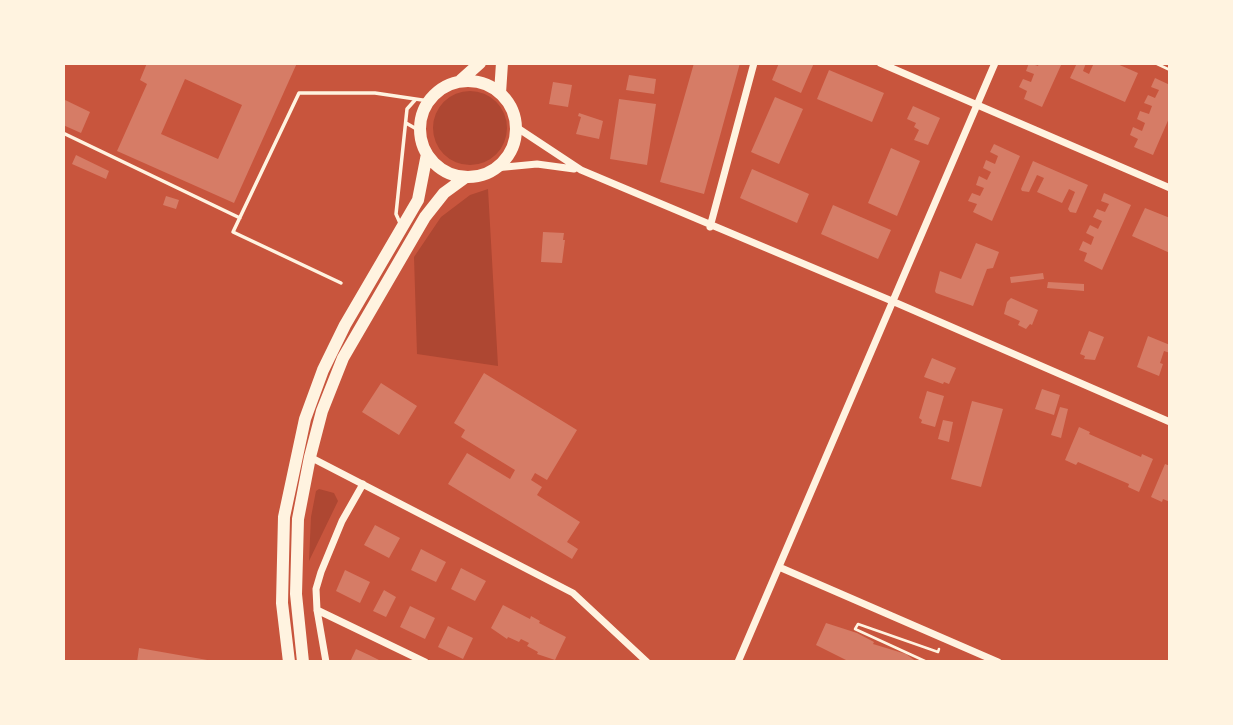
<!DOCTYPE html>
<style>
body{margin:0}
#map{position:relative;width:1233px;height:725px;overflow:hidden;background:#c8553d;font-family:Ubuntu,sans-serif}
canvas{display:block}
.frame{position:absolute;inset:0;border:65px solid #fff3e0;pointer-events:none}
</style>
<div id="map">
<canvas width="1233" height="725"></canvas>
<div class="frame"></div>
</div>
<script>
const context = document.querySelector('canvas').getContext('2d');
context.lineJoin = 'round';
function fillPath(path, color) {
  context.fillStyle = color;
  context.fill(path, 'evenodd');
}
function shape(rows) {
  const path = new Path2D();
  for (const r of rows) {
    if (r.length === 3) {
      path.moveTo(r[0] + r[2], r[1]);
      path.arc(r[0], r[1], r[2], 0, 2 * Math.PI);
      continue;
    }
    path.moveTo(r[0], r[1]);
    for (let i = 2; i < r.length; i += 2) path.lineTo(r[i], r[i + 1]);
  }
  return path;
}
function stroke(path, color, width, dash) {
  context.strokeStyle = color;
  context.lineWidth = width;
  context.lineCap = dash ? 'butt' : 'round';
  context.setLineDash(dash || []);
  context.stroke(path);
}
const green = shape([
 [470,128,37],
 [488,189,498,366,417,354,414,257,441,217,470,195],
 [319,489,334,493,338,501,309,561,311,517,316,491]
]);
const building = shape([
 [147,63,264,63,269,65,270,63,297,63,234,203,117,151,147,84,140,80],
 [185,79,242,105,218,159,161,134],
 [694,63,740,63,704,194,660,182],
 [779,63,814,63,801,93,772,80],
 [1029,63,1038,66,1039,63,1062,63,1042,107,1024,99,1027,91,1019,87,1023,79,1031,82,1034,74,1026,71],
 [1077,63,1086,63,1083,71,1089,74,1093,65,1088,63,1115,63,1138,73,1125,102,1070,78],
 [829,70,884,93,872,122,817,99],
 [629,75,656,79,654,94,626,90],
 [1155,78,1170,85,1170,116,1153,155,1134,147,1138,139,1130,135,1133,127,1142,131,1145,123,1137,119,1140,111,1149,114,1152,106,1144,103,1148,95,1155,98,1159,90,1151,87],
 [553,82,572,85,568,107,549,104],
 [775,97,803,109,779,164,751,152],
 [63,99,90,112,81,133,63,125],
 [619,99,656,104,647,165,610,159],
 [913,106,940,118,928,145,914,140,919,130,914,127,916,123,907,119],
 [579,113,603,121,599,139,576,134,581,117,578,116],
 [994,144,1020,156,992,221,973,212,977,204,968,201,972,193,980,196,984,188,976,185,979,176,987,180,991,172,983,168,986,160,995,164,998,156,990,152],
 [891,148,920,161,897,216,868,203],
 [76,155,109,171,106,179,72,164],
 [1033,161,1088,185,1076,213,1070,212,1068,209,1075,192,1069,189,1062,203,1037,192,1044,178,1037,175,1029,192,1022,191,1021,189],
 [752,169,809,194,797,223,740,198],
 [1104,193,1131,205,1102,270,1084,261,1087,253,1079,250,1083,241,1091,245,1094,237,1086,233,1090,225,1098,229,1102,221,1093,217,1097,209,1105,212,1109,204,1101,201],
 [166,196,179,200,176,209,163,205],
 [833,205,891,230,878,259,821,234],
 [1145,208,1170,218,1170,253,1132,236],
 [543,232,564,233,563,240,565,240,562,263,541,262],
 [976,243,999,252,993,268,987,269,973,306,936,293,935,291,940,271,961,279],
 [1043,273,1044,279,1011,283,1010,277],
 [1048,282,1084,284,1084,291,1047,288],
 [1011,298,1038,310,1032,325,1030,324,1026,329,1018,325,1020,321,1004,314,1007,302],
 [1089,331,1104,337,1095,360,1084,359,1085,356,1080,354],
 [1148,336,1170,345,1170,353,1164,351,1160,363,1163,364,1159,376,1137,367],
 [932,358,956,368,949,384,944,382,943,384,924,377],
 [484,373,577,430,547,480,535,473,531,480,542,487,537,495,580,522,567,542,578,549,572,559,448,484,467,453,510,479,515,470,461,437,465,430,454,423],
 [381,383,417,406,399,435,362,412],
 [1042,389,1060,395,1054,415,1035,409],
 [927,391,944,396,935,427,921,423,922,420,919,418],
 [972,401,1003,409,981,487,951,479],
 [1060,407,1068,409,1061,438,1051,435],
 [943,420,953,422,949,442,938,439],
 [1079,427,1090,432,1089,434,1141,457,1142,454,1153,459,1139,492,1128,487,1129,484,1078,462,1076,465,1065,460],
 [1165,464,1170,466,1170,502,1163,499,1162,502,1151,497],
 [375,525,400,538,389,558,364,545],
 [421,549,446,562,436,582,411,570],
 [461,568,486,581,475,601,451,589],
 [345,570,370,582,360,603,336,591],
 [384,590,396,597,386,617,373,611],
 [503,605,530,619,531,616,540,621,539,623,566,637,555,660,537,654,538,652,527,646,529,643,521,639,519,642,508,637,507,639,491,628],
 [410,606,435,618,425,639,400,627],
 [826,623,857,633,874,642,873,644,906,654,917,662,850,662,816,645],
 [448,626,473,638,463,659,438,647],
 [139,648,213,661,213,662,137,662],
 [356,649,369,655,383,662,350,662]
]);
const path = shape([
 [1155,63,1170,70],
 [927,662,855,629,858,624,938,652,939,649]
]);
const service = shape([
 [406,123,420,131],
 [63,133,240,218],
 [400,223,396,214,407,109,415,100],
 [341,283,233,232,299,93,375,93,429,101]
]);
const minor = shape([
 [880,63,1170,188],
 [516,127,581,170,892,301,1170,422],
 [495,168,537,164,574,169],
 [710,227,754,63],
 [310,457,573,593,647,662],
 [779,567,998,662],
 [317,610,425,662],
 [326,662,317,610,316,589,321,572,342,521,363,484],
 [738,662,995,63]
]);
const primary = shape([
 [461,80,480,63],
 [468,129,48],
 [500,93,502,63],
 [289,662,282,603,284,517,305,419,323,370,345,325,418,200,427,154],
 [303,662,296,594,298,519,310,457,322,411,343,358,425,217,444,193,466,177]
]);
fillPath(green, '#ae4732');
fillPath(building, '#d67c66');
stroke(path, '#fff3e0', 2.5);
stroke(service, '#fff3e0', 3.5);
stroke(minor, '#fff3e0', 7);
stroke(primary, '#fff3e0', 12);
</script>
